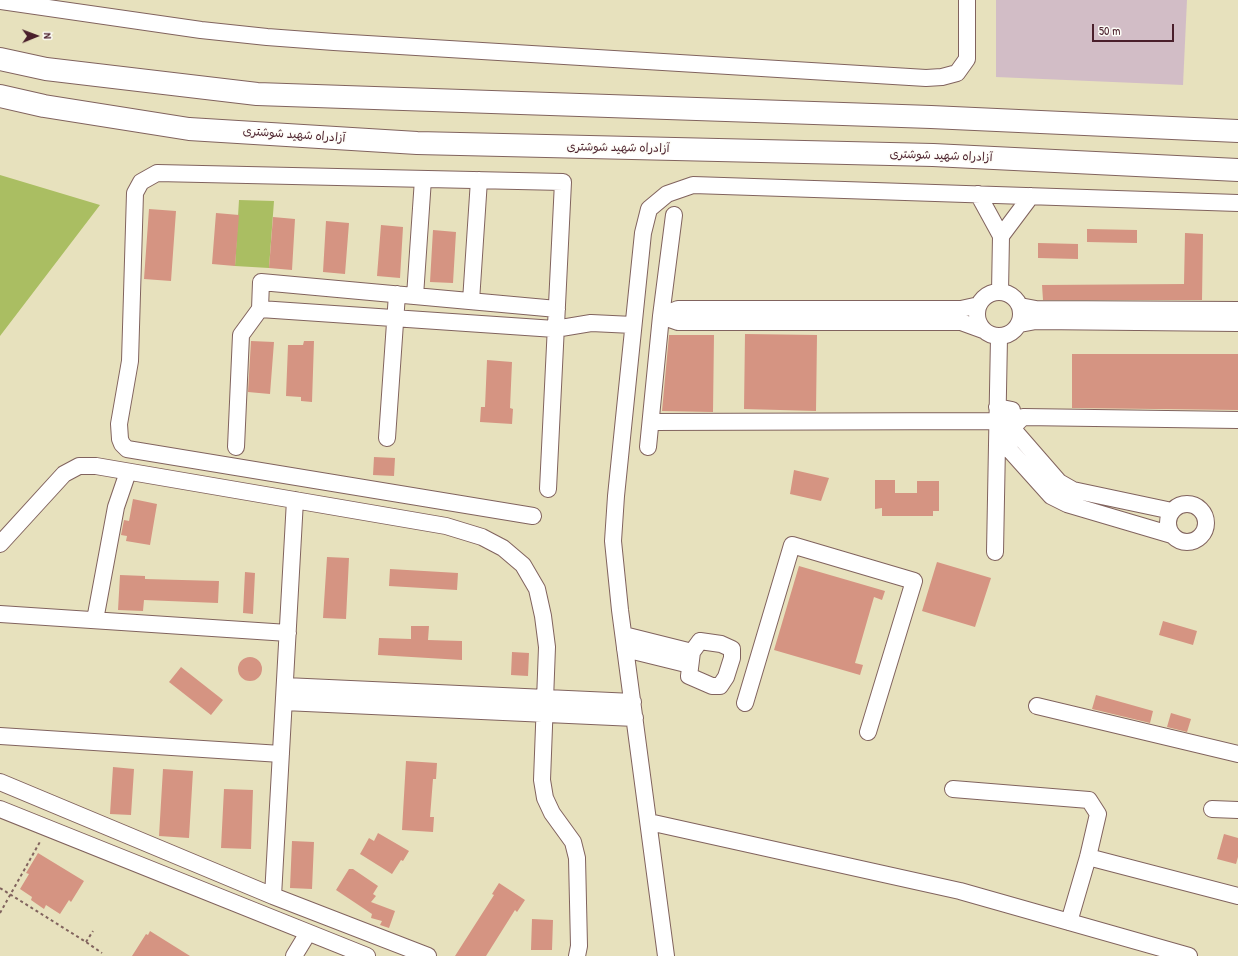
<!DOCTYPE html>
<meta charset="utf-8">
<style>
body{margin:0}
#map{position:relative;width:1238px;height:956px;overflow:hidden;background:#e7e1bd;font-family:"Patrick Hand",sans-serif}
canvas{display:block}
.north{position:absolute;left:16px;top:16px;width:40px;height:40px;-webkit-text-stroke:3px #fdfcf7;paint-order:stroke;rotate:89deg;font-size:11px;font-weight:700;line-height:16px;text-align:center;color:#4a1f2b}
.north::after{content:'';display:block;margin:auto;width:14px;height:18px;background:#4a1f2b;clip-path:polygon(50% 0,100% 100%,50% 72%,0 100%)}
.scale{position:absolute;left:1092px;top:24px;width:82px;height:18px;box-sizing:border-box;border:2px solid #4a1f2b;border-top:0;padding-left:5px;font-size:12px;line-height:14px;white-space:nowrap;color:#4a1f2b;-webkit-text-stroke:3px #fdfcf7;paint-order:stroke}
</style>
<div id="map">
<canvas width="1238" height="956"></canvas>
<div class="north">N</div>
<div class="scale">50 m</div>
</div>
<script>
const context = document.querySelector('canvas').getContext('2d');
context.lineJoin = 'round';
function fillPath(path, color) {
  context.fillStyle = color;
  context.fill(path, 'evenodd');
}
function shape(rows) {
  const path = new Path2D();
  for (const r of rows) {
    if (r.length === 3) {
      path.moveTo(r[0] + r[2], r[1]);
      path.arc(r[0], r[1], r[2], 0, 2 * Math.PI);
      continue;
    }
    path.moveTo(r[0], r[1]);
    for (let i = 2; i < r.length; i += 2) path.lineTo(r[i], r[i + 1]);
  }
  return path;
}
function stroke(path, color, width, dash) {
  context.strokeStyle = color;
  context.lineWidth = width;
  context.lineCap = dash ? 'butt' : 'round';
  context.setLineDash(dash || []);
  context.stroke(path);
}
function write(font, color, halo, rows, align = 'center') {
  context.font = font + ' "Patrick Hand","Playpen Sans Arabic",sans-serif';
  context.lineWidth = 3;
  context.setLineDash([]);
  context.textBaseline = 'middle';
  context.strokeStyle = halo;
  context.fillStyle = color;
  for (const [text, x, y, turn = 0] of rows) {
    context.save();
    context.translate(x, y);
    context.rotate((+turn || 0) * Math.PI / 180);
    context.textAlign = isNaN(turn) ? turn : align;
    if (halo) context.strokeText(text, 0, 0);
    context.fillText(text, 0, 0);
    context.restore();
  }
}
const industrial = shape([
 [996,0,1187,0,1183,85,996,77]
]);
const green = shape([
 [0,175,100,205,0,336],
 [239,200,274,201,269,268,235,266]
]);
const building = shape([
 [149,209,176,211,171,281,144,279],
 [216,213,239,215,235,266,212,264],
 [273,217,295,219,292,270,269,268],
 [326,221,349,223,345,274,323,272],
 [381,225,403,227,400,278,377,276],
 [1087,229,1137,230,1137,243,1087,242],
 [433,230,456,232,453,283,430,282],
 [1185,233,1203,234,1202,300,1043,300,1042,285,1184,284],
 [1038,243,1078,244,1078,259,1038,258],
 [745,334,817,335,816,411,744,409],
 [669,335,714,335,713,412,662,411],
 [251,341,274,342,270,394,248,392],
 [304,341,314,341,312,402,301,401,301,397,286,396,288,345,303,345],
 [1072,354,1238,354,1238,410,1072,408],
 [487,360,512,362,510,408,513,409,512,424,480,422,481,407,485,407],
 [374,457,395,458,394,476,373,475],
 [794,470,829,478,821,501,790,494],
 [875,480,895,480,895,493,917,493,917,481,939,481,939,511,933,511,933,516,882,516,882,508,875,509],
 [133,499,157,504,150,545,126,541,127,536,121,535,124,520,129,521],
 [327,557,349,558,346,619,323,618],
 [937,562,991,578,975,627,922,611],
 [799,566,885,591,882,600,874,597,855,663,863,665,860,675,774,650],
 [390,569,458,573,457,590,389,586],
 [245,572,255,573,253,614,243,613],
 [120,575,145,576,145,579,219,581,218,603,144,600,143,611,118,610],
 [1163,621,1197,631,1193,645,1159,635],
 [411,626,429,626,428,640,462,641,462,660,378,655,379,638,411,639],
 [512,652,529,653,528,676,511,675],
 [250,669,12],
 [181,667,223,700,211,715,169,682],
 [1096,695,1153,711,1150,723,1092,709],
 [1171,713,1191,719,1187,732,1167,727],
 [406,761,437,763,436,779,433,779,430,817,434,817,433,832,402,830],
 [113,767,134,769,131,815,110,814],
 [163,769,193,771,189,838,159,836],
 [224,789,253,790,251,849,221,848],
 [378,833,409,851,403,861,401,860,392,874,360,854,369,838,374,841],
 [1224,834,1238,838,1238,857,1236,864,1217,859],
 [292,841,314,842,312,889,290,888],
 [38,853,84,881,71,902,69,900,60,914,46,905,44,909,31,900,32,897,20,889,29,874,26,873],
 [349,869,353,869,378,886,373,894,376,896,371,902,395,911,389,928,380,925,382,921,371,918,372,914,336,890],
 [499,883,525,900,517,912,515,910,486,956,455,956,494,895,492,894],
 [532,919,553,920,552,950,531,950],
 [150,931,190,956,132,956,146,934,148,935]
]);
const path = shape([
 [0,888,86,942,102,953],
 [0,913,41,840],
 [86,942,93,931]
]);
const minor = shape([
 [0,1,201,30,267,37,334,42,926,78,942,77,957,73,967,59,967,0],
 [978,194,1001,236,1000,292],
 [1001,236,1031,196],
 [999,314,22],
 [415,296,423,179],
 [471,301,479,180],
 [1020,306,1036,309,1238,310],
 [260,309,555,329,591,323,633,325],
 [661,316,678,322,961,322,983,330],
 [661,316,678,309,961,309,979,305],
 [1020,324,1036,321,1238,323],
 [997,407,1012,410,1012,428,1059,482,1073,490,1172,511],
 [651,422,997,421],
 [387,438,397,294],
 [1000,445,1007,447,1051,496,1067,504,1172,535],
 [236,447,241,335,260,309,261,282,557,309],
 [648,447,661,316,674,215],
 [1009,450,1012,428,1023,417,1238,420],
 [1187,523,19],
 [533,516,127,449,122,444,120,439,119,424,130,361,135,193,141,182,157,173,563,182,548,489],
 [0,544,64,474,79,466,96,466,446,526,482,537,503,548,523,565,537,589,543,616,547,647,542,780,545,798,552,813,573,842,577,858,579,946,577,956],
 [995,552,999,337],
 [0,614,288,633],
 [95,620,116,507,128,472],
 [624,635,692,652],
 [700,641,721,644,732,649,732,658,726,677,720,686,712,686,689,676,692,652,700,641],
 [625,649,690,665],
 [285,686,633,702],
 [284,702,635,718],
 [745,703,792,545,914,581,868,732],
 [1037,706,1238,754],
 [0,736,281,754],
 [0,782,273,896,428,956],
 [953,789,1089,800,1098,814,1088,857,1069,922],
 [0,809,367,956],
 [1212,809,1238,810],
 [649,822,960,891,1189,956],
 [1088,857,1238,896],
 [273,896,295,500],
 [294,956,308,933],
 [666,956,620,610,613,541,616,496,643,233,649,209,667,194,693,185,1238,203]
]);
const highway = shape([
 [0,59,46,69,257,94,931,117,1238,131],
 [0,96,44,106,189,129,417,143,933,155,1238,170]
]);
const streetNames = [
 ["آزادراه شهید شوشتری",294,135,4],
 ["آزادراه شهید شوشتری",618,148,1],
 ["آزادراه شهید شوشتری",941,156,2]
];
fillPath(industrial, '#d2bdc6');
fillPath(green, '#aabe62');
fillPath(building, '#d59482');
stroke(minor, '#81635e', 18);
stroke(highway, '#81635e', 24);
stroke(path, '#81635e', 2, [3, 3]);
stroke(minor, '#fff', 16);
stroke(highway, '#fff', 22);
write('12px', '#4a1f2b', '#fdfcf7', streetNames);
</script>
